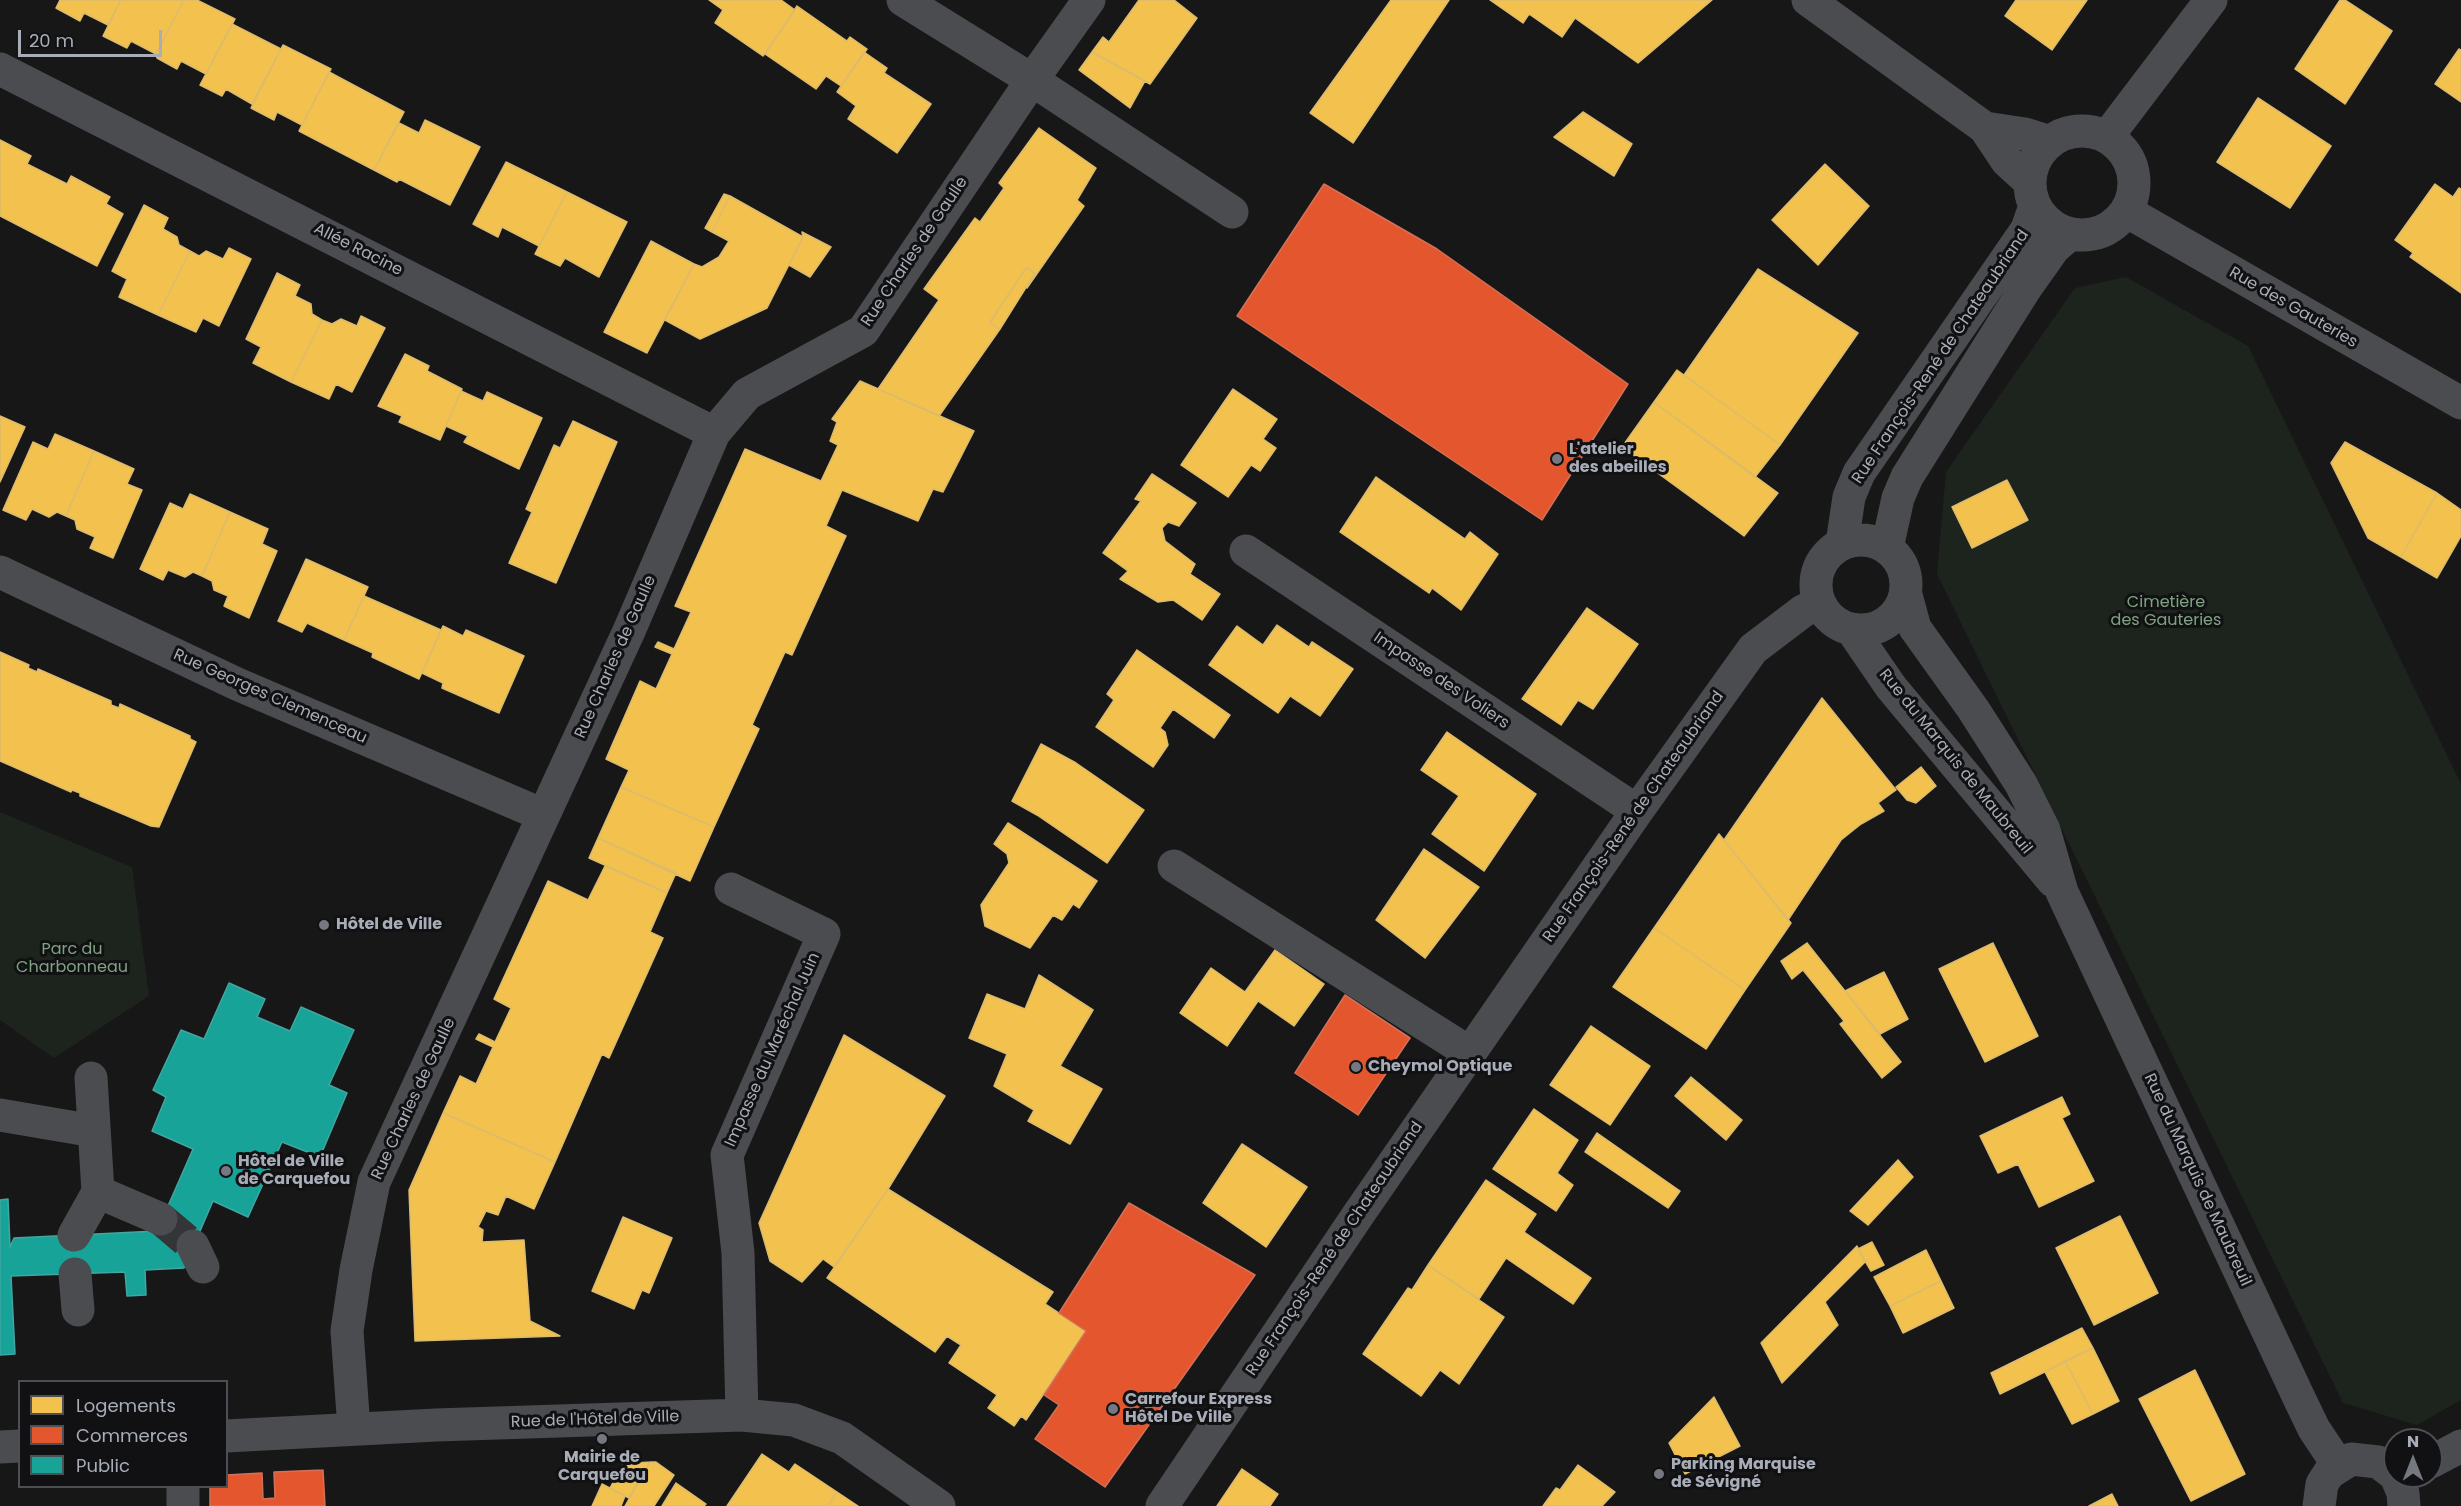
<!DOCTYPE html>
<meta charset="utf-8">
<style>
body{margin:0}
#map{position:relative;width:2461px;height:1506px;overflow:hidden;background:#171717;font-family:Poppins,sans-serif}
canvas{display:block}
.legend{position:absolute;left:18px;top:1380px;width:210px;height:108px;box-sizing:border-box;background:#111113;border:2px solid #4d4f55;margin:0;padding:8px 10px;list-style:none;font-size:18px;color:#a8adb8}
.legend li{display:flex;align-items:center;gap:12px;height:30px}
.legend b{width:30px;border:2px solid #4d4f55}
.north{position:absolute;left:2383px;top:1428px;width:60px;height:60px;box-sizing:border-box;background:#111113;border:2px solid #4d4f55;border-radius:50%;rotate:0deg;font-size:16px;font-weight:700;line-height:24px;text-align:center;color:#a8adb8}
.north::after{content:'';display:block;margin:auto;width:21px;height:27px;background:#757880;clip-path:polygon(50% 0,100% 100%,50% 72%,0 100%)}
.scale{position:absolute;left:18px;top:30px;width:144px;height:27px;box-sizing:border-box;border:3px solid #a8adb8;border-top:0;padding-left:8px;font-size:18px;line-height:21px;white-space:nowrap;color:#a8adb8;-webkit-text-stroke:4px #111113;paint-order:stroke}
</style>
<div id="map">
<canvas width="2461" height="1506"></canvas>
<ul class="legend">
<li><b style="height:16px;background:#f2c14e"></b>Logements</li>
<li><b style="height:16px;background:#e4572e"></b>Commerces</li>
<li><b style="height:16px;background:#17a398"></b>Public</li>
</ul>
<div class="north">N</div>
<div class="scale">20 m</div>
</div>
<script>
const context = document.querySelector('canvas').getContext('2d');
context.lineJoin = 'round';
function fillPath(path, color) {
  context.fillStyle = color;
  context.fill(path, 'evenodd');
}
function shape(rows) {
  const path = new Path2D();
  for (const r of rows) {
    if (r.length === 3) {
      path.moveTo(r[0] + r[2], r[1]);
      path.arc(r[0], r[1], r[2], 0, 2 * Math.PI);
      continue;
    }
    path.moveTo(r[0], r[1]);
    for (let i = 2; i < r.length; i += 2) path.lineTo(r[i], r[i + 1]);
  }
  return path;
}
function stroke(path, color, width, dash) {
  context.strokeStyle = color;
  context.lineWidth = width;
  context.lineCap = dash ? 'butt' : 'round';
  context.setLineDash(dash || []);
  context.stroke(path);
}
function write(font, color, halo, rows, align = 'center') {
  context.font = font + ' Poppins,sans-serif';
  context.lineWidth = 6;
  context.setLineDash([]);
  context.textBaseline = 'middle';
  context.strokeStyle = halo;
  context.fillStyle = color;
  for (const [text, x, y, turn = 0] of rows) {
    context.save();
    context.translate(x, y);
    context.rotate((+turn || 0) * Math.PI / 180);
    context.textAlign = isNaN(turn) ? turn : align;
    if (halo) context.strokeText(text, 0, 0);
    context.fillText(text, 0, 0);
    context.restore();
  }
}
const green = shape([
 [2126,277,2248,346,2461,784,2461,1400,2417,1425,2343,1403,1937,574,1946,472,2075,288],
 [0,812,132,867,149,996,54,1058,0,1020]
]);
const homes = shape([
 [121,0,184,0,156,54,131,41,127,48,103,36,121,0],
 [121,0,108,25,84,13,80,21,56,8,60,0,121,0],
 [184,0,197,0,235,19,206,74,181,61,177,69,157,58,156,54,184,0],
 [709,0,781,0,795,10,763,56,715,23,723,10,709,0],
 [1139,0,1174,0,1197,18,1150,84,1092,52,1103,37,1109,42,1139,0],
 [1391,0,1449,0,1353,143,1310,113,1391,0],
 [1490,0,1712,0,1638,63,1575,18,1562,37,1529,14,1523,23,1490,0],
 [2016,0,2087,0,2052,50,2005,16,2016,0],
 [2340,0,2345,0,2392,31,2345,104,2295,69,2340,0],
 [797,6,847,41,850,37,867,49,841,86,826,76,816,89,765,54,797,6],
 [232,24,281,49,252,104,226,89,222,96,200,85,232,24],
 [283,45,331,69,302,125,277,112,274,120,251,108,283,45],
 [2459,49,2461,50,2461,102,2435,84,2459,49],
 [864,52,887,68,884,73,931,104,897,153,848,119,856,106,837,92,864,52],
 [1092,52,1145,81,1130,108,1079,70,1092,52],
 [329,72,404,112,374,170,299,131,329,72],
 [2258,98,2331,146,2290,208,2217,162,2258,98],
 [1583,112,1632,144,1614,176,1554,137,1583,112],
 [425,120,480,147,450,205,399,179,397,182,374,170,399,123,419,133,425,120],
 [1039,128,1096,168,1077,200,1084,206,1027,288,1035,273,1026,268,990,322,1000,329,939,416,878,389,939,300,924,289,975,218,980,222,1004,188,999,183,1039,128],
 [0,140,31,156,27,164,67,184,71,176,110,197,106,204,123,214,97,266,0,216,0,140],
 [506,162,567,192,539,246,502,227,498,237,473,224,506,162],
 [1825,164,1869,206,1818,265,1772,220,1825,164],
 [2435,184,2453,197,2459,188,2461,189,2461,293,2410,257,2413,253,2395,240,2435,184],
 [567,192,627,222,599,277,565,258,560,266,535,254,567,192],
 [724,194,730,196,712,232,705,228,724,194],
 [730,196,803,237,767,308,700,339,665,320,694,264,702,267,719,257,729,241,712,232,730,196],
 [144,205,168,218,163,229,177,237,179,245,190,251,158,315,119,297,127,279,112,271,144,205],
 [802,232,831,247,810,277,789,265,803,237,802,232],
 [651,241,694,264,647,353,604,332,651,241],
 [229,248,251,259,219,326,203,318,196,332,158,315,190,251,199,256,206,251,223,259,229,248],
 [1026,268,1035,273,1000,329,990,322,1026,268],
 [1758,269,1858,333,1780,445,1684,375,1758,269],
 [277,273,300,285,295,296,311,304,312,314,322,320,291,382,253,363,261,347,246,339,277,273],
 [361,316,385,328,352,392,336,384,329,399,291,382,322,320,332,324,341,319,357,326,361,316],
 [405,354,429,366,427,371,462,389,440,440,399,422,402,416,378,406,405,354],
 [1677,370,1780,445,1755,477,1654,402,1677,370],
 [860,381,974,431,943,492,933,489,918,521,842,490,826,526,846,536,792,655,785,652,752,725,759,729,714,827,621,787,629,770,606,759,640,681,656,689,672,654,655,647,658,642,674,649,691,612,675,606,745,449,821,481,838,445,830,441,837,422,832,419,860,381],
 [1233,389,1277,419,1263,439,1276,448,1260,471,1251,465,1228,497,1181,465,1233,389],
 [461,391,483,401,487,392,542,418,519,469,464,442,468,436,446,426,461,391],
 [1654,402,1778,493,1744,536,1622,447,1654,402],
 [0,416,25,427,0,482,0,416],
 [573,421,617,442,556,583,509,563,532,512,526,509,554,445,560,448,573,421],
 [55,434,94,451,66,516,57,512,49,517,32,509,26,520,3,510,33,442,48,449,55,434],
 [2345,442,2437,493,2401,557,2368,538,2331,463,2345,442],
 [94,451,134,469,127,484,142,490,113,558,90,548,95,537,77,529,75,520,66,516,94,451],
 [1152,474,1196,503,1179,526,1168,522,1162,528,1165,541,1195,564,1190,574,1220,594,1202,620,1173,600,1158,602,1120,579,1128,571,1103,553,1141,501,1135,499,1152,474],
 [1376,477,1465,539,1470,532,1498,554,1461,610,1432,588,1429,593,1340,532,1376,477],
 [2007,480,2028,520,1972,548,1952,507,2007,480],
 [2437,493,2461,510,2461,536,2437,578,2401,557,2437,493],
 [190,494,230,512,202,576,193,572,185,577,168,570,163,580,140,569,170,503,183,509,190,494],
 [230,512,268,529,262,544,277,551,249,618,224,606,228,596,214,590,212,581,202,576,230,512],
 [306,559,368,587,344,640,307,623,302,632,278,621,306,559],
 [364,596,441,630,419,679,372,657,373,653,344,640,364,596],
 [1587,608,1638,644,1593,709,1578,700,1561,725,1522,699,1587,608],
 [1277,625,1309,647,1312,642,1353,669,1320,716,1290,696,1278,713,1209,665,1237,626,1263,645,1277,625],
 [443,626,463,636,466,630,524,656,499,713,442,688,443,683,422,673,443,626],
 [1137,650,1230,715,1214,738,1173,709,1160,728,1165,732,1168,745,1153,767,1096,727,1114,700,1107,694,1137,650],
 [0,652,29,665,28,668,37,672,38,669,111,701,111,705,119,708,120,704,190,736,190,739,196,742,159,827,151,826,80,796,80,793,72,790,71,792,0,761,0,652],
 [1822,698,1896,790,1878,803,1884,811,1861,824,1841,840,1788,920,1724,840,1822,698],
 [1447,732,1536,794,1484,871,1432,834,1459,796,1421,770,1447,732],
 [1041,744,1076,763,1144,810,1107,863,1037,815,1012,801,1041,744],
 [1921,767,1936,786,1916,803,1907,800,1896,787,1921,767],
 [621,787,714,827,690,881,598,838,621,787],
 [1008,823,1097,881,1079,908,1073,904,1062,920,1053,915,1030,948,985,926,981,905,1009,863,1007,854,994,844,1008,823],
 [1719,834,1791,923,1745,990,1654,928,1719,834],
 [598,838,676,873,667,893,589,858,598,838],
 [1424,849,1479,887,1425,958,1376,920,1424,849],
 [605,866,667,893,650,932,663,938,609,1058,602,1054,555,1162,443,1113,460,1076,476,1084,493,1047,476,1039,479,1034,495,1042,511,1008,494,999,548,881,588,900,605,866],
 [1654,928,1745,990,1706,1049,1613,987,1654,928],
 [1807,943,1901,1062,1882,1078,1840,1024,1844,1021,1803,970,1792,979,1781,961,1807,943],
 [1993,943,2038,1036,1985,1062,1939,969,1993,943],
 [1275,950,1324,984,1294,1026,1258,1001,1227,1046,1180,1013,1211,968,1245,992,1275,950],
 [1884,972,1908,1019,1880,1034,1845,991,1884,972],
 [1039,975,1093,1010,1060,1066,1102,1089,1070,1144,1028,1121,1034,1110,994,1086,1007,1054,969,1038,987,994,1025,1009,1039,975],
 [1591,1026,1650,1066,1610,1125,1550,1085,1591,1026],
 [844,1035,945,1096,888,1189,834,1267,823,1259,802,1282,770,1261,759,1223,844,1035],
 [1691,1077,1742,1120,1726,1140,1675,1096,1691,1077],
 [2062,1097,2070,1114,2062,1118,2094,1181,2039,1207,2018,1164,1998,1173,1980,1136,2062,1097],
 [1534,1109,1578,1140,1557,1173,1573,1185,1556,1211,1493,1169,1534,1109],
 [443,1113,555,1162,534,1209,506,1196,498,1215,486,1211,478,1227,483,1230,482,1242,524,1240,530,1321,560,1336,415,1341,409,1190,443,1113],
 [1597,1133,1680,1191,1668,1208,1585,1152,1597,1133],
 [1242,1144,1307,1187,1266,1247,1203,1203,1242,1144],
 [1898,1160,1913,1177,1868,1225,1850,1211,1898,1160],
 [1486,1180,1536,1214,1524,1232,1591,1278,1573,1304,1506,1258,1479,1299,1428,1265,1486,1180],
 [888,1189,1053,1292,1045,1304,1086,1331,1026,1420,1021,1416,1014,1426,988,1408,997,1395,949,1363,961,1345,947,1336,935,1352,827,1278,888,1189],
 [2120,1216,2158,1293,2094,1325,2056,1248,2120,1216],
 [623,1217,672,1238,649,1293,642,1290,634,1309,592,1291,623,1217],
 [1872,1242,1884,1265,1871,1271,1858,1249,1872,1242],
 [1857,1246,1865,1262,1825,1302,1838,1325,1782,1383,1761,1343,1857,1246],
 [1926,1250,1941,1281,1890,1306,1874,1277,1926,1250],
 [1428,1265,1504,1317,1459,1384,1440,1370,1421,1396,1363,1354,1408,1288,1412,1290,1428,1265],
 [1941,1281,1954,1308,1903,1333,1890,1306,1941,1281],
 [2082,1328,2093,1348,2000,1394,1991,1373,2082,1328],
 [2093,1348,2119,1401,2093,1414,2065,1361,2093,1348],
 [2065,1361,2093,1414,2072,1424,2045,1372,2065,1361],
 [2195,1370,2245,1474,2191,1501,2139,1399,2195,1370],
 [1714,1397,1740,1446,1685,1474,1669,1443,1714,1397],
 [762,1454,789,1472,795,1464,837,1492,828,1506,727,1506,762,1454],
 [650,1462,629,1498,610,1488,623,1464,650,1462],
 [650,1462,656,1462,674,1475,654,1506,625,1506,650,1462],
 [1578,1465,1615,1492,1602,1506,1543,1506,1556,1488,1560,1490,1578,1465],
 [1242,1469,1278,1494,1270,1506,1217,1506,1242,1469],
 [676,1483,706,1504,704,1506,662,1506,676,1483],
 [602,1484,625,1496,621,1506,592,1506,602,1484],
 [837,1492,858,1506,828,1506,837,1492],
 [2112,1494,2118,1506,2089,1506,2112,1494]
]);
const shops = shape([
 [1324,184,1437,249,1628,384,1542,520,1237,316,1324,184],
 [1345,995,1410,1038,1358,1115,1295,1073,1345,995],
 [1129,1203,1255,1275,1105,1487,1035,1439,1059,1405,1044,1395,1086,1331,1059,1313,1129,1203],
 [323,1470,325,1506,210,1506,210,1486,226,1486,226,1475,262,1473,263,1499,275,1498,274,1472,323,1470]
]);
const public = shape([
 [229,983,265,999,257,1017,290,1031,301,1007,354,1030,329,1085,347,1093,320,1157,282,1142,248,1217,213,1201,184,1268,145,1270,146,1295,127,1296,125,1272,11,1276,15,1354,0,1355,0,1200,8,1199,10,1247,14,1238,157,1231,193,1149,152,1131,166,1097,153,1090,181,1030,204,1039,229,983]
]);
const minorTunnel = shape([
 [161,1219,193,1246]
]);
const minor = shape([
 [903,0,1032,80,1232,212],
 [1808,0,1985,128,2007,161,2030,182],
 [0,69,714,433],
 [1985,128,2025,134,2050,142],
 [2082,183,52],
 [2107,137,2211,0],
 [2126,211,2461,403],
 [1861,585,45],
 [1842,544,1849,497,1859,473,2027,229,2035,206],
 [1887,548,1898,498,1907,477,2025,289,2054,248,2070,234],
 [1246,551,1637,811],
 [0,572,237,684,543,815],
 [1906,595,1915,628,1973,709,2021,784,2044,830,2062,892,2300,1400,2314,1429,2338,1465],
 [1852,630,1891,687,2053,881],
 [1174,866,1470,1053],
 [731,889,824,934,727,1155,738,1253,742,1415],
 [0,1115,94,1131],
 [98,1192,161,1219],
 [74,1235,98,1192,91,1078],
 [193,1246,203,1267],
 [75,1274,78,1310],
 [354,1429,347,1331,356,1270,374,1182,629,631,714,433,747,394,863,331,1032,80,1089,0],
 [226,1436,436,1425,742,1415,794,1420,842,1438,939,1506],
 [0,1447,20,1446],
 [2431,1462,2461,1446],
 [2396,1476,2403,1493,2404,1506],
 [183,1486,183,1506],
 [1162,1506,1358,1215,1637,811,1753,649,1803,611,1819,603],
 [2319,1506,2322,1484,2329,1473,2351,1459,2378,1462,2395,1475]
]);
const markers = [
 [1557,459,6,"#757880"],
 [324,925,6,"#757880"],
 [1356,1067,6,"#757880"],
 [226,1171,6,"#757880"],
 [1113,1409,6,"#757880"],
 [602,1439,6,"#757880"],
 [1659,1474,6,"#757880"]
];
const streetNames = [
 ["Allée Racine",358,250,27],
 ["Rue Charles de Gaulle",915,252,-56],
 ["Rue des Gauteries",2293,308,30],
 ["Rue François-René de Chateaubriand",1941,357,-56],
 ["Rue Charles de Gaulle",616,657,-66],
 ["Impasse des Voliers",1441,681,34],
 ["Rue Georges Clemenceau",270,697,24],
 ["Rue du Marquis de Maubreuil",1955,762,51],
 ["Rue François-René de Chateaubriand",1634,817,-55],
 ["Impasse du Maréchal Juin",773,1050,-66],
 ["Rue Charles de Gaulle",414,1099,-65],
 ["Rue du Marquis de Maubreuil",2197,1180,65],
 ["Rue François-René de Chateaubriand",1335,1249,-56],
 ["Rue de l'Hôtel de Ville",595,1420,-2]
];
const poiNames = [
 ["L'atelier",1569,450],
 ["des abeilles",1569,468],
 ["Hôtel de Ville",336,925],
 ["Cheymol Optique",1368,1067],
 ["Hôtel de Ville",238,1162],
 ["de Carquefou",238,1180],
 ["Carrefour Express",1125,1400],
 ["Hôtel De Ville",1125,1418],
 ["Mairie de",602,1458,"center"],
 ["Carquefou",602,1476,"center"],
 ["Parking Marquise",1671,1465],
 ["de Sévigné",1671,1483]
];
const parkNames = [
 ["Cimetière",2166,603],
 ["des Gauteries",2166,621],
 ["Parc du",72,950],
 ["Charbonneau",72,968]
];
fillPath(green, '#1d241e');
fillPath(homes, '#f2c14e');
stroke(homes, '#dcbb6e', 1.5);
fillPath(shops, '#e4572e');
stroke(shops, '#d27157', 1.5);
fillPath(public, '#17a398');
stroke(public, '#42a6a2', 1.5);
stroke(minorTunnel, '#343537', 33, [33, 16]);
stroke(minor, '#4b4c50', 33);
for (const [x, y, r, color] of markers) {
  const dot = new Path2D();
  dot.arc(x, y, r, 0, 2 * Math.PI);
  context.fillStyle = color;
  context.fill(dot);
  stroke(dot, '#111113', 2);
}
write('16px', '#a8adb8', '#111113', streetNames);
write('bold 16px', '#a8adb8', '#111113', poiNames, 'left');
write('16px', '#7fa381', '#111113', parkNames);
</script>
